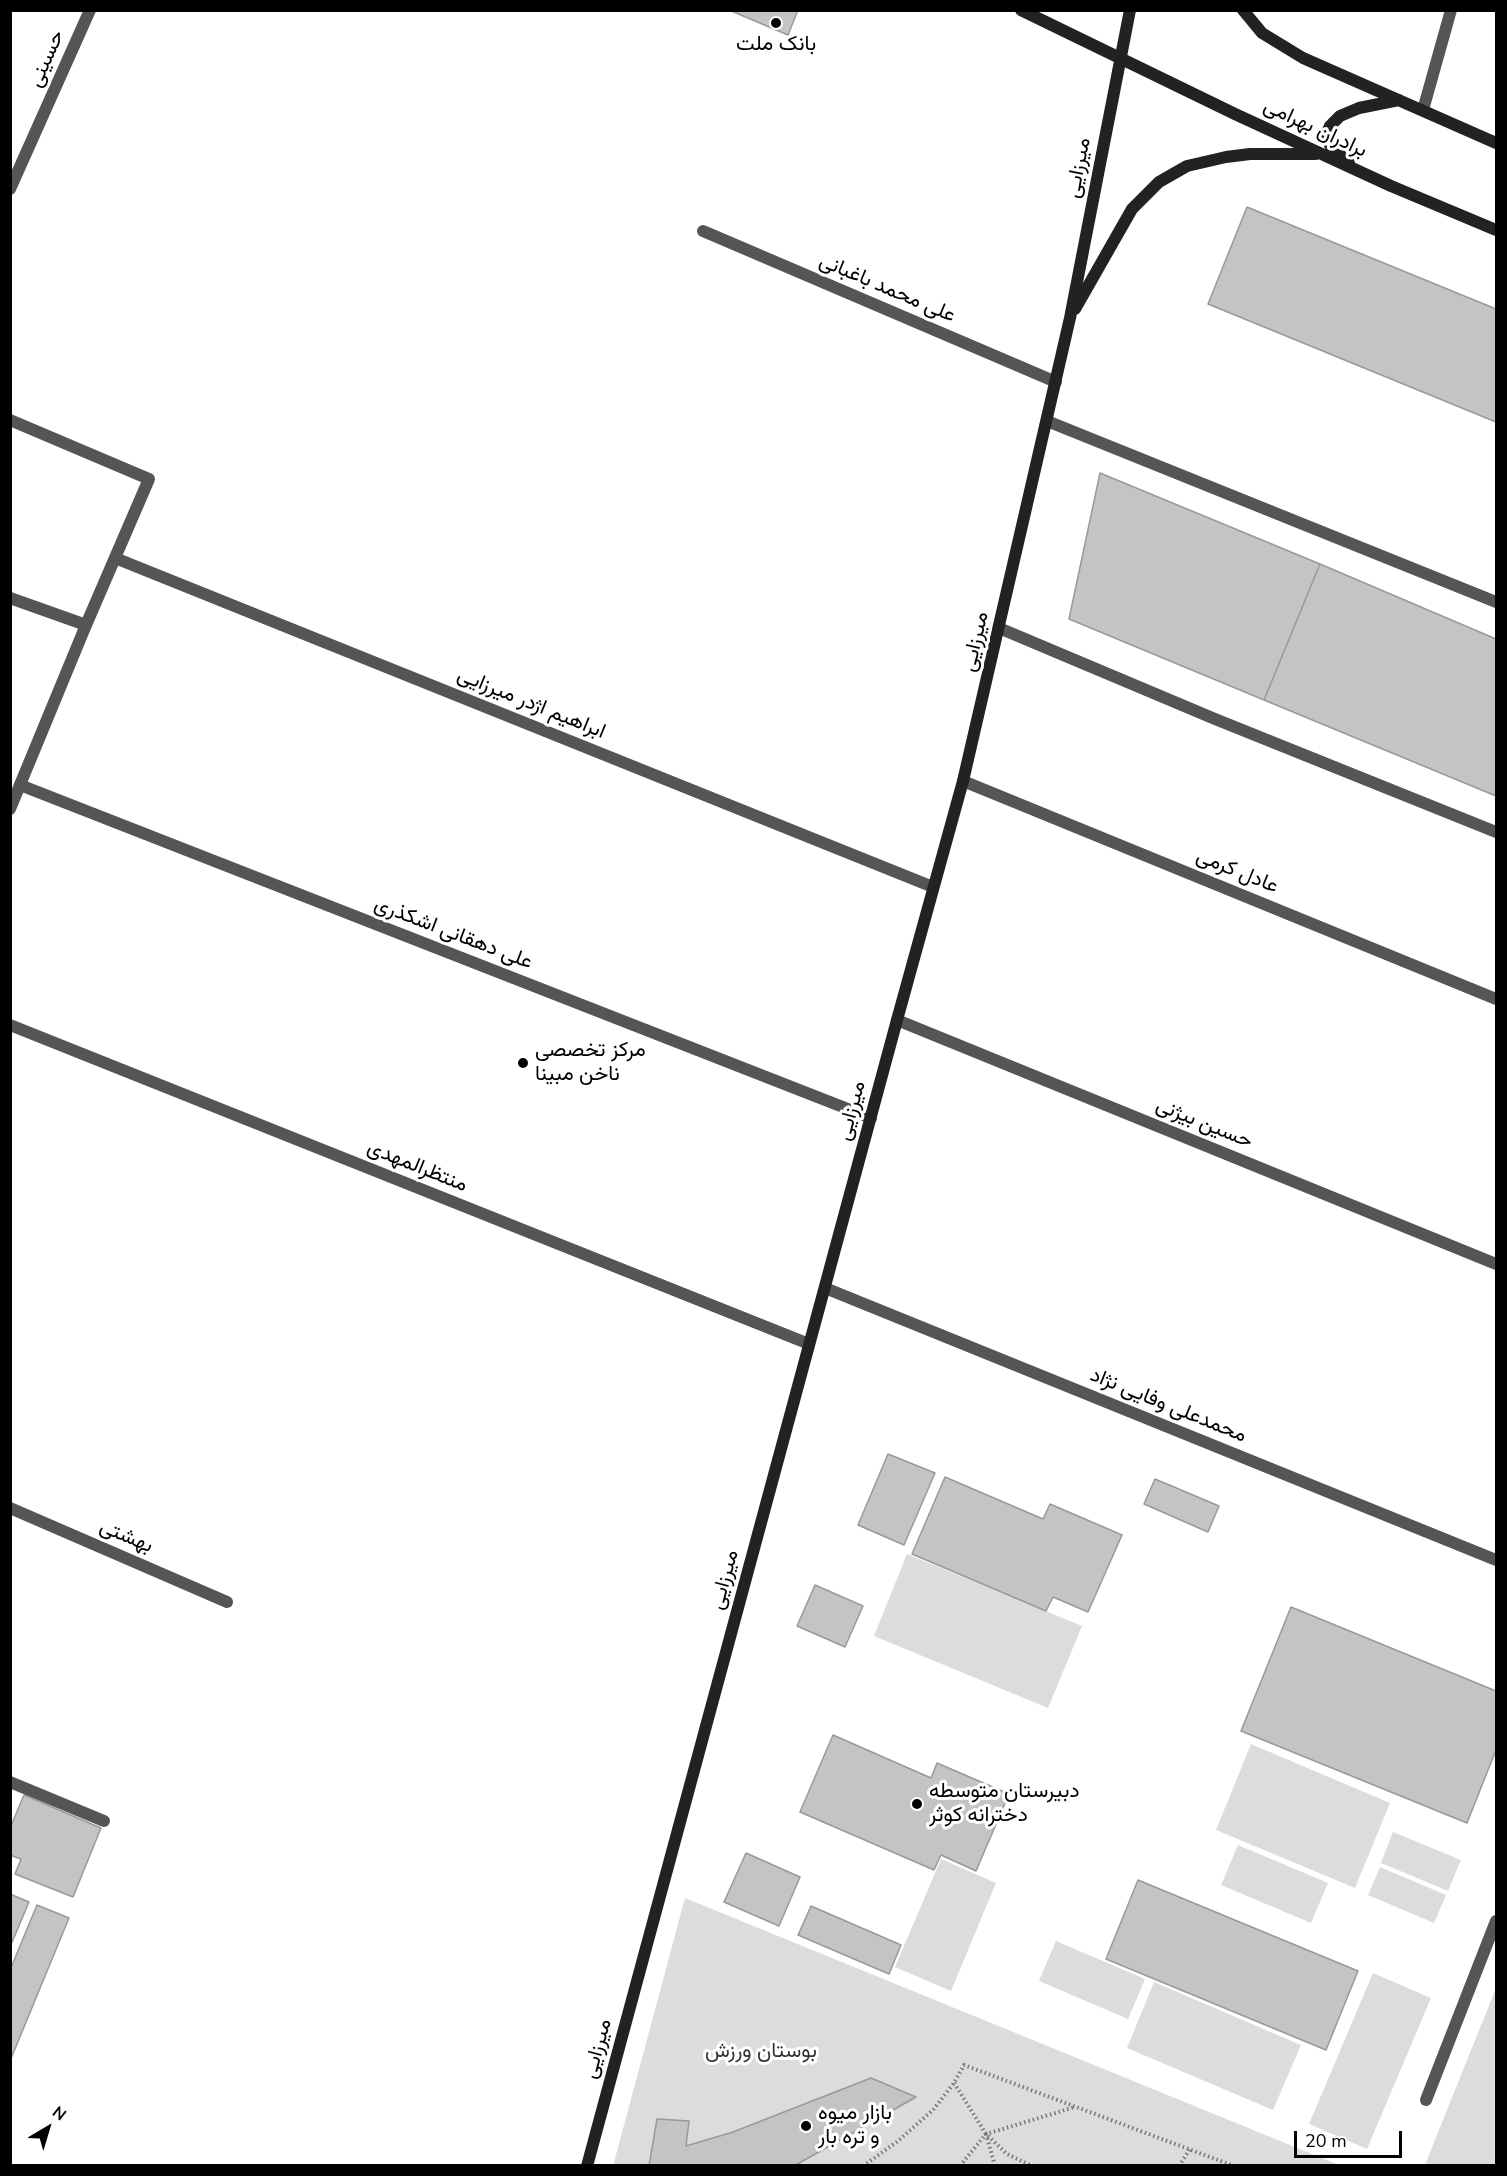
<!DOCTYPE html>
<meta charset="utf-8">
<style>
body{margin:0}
#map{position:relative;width:1507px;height:2176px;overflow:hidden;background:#fff;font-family:"Nunito Sans",sans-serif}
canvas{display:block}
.frame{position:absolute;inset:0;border:12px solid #000;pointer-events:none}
.north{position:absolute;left:18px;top:2098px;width:60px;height:60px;-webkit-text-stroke:4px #fff;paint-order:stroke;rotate:38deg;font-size:16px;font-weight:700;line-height:24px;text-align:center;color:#000}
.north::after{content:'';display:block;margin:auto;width:21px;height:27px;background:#000;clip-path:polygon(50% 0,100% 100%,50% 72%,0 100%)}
.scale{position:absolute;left:1294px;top:2131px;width:108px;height:27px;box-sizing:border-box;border:3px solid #000;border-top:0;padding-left:8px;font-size:18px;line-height:21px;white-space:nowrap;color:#000;-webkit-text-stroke:4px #fff;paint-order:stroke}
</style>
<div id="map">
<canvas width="1507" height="2176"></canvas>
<div class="frame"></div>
<div class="north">N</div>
<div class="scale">20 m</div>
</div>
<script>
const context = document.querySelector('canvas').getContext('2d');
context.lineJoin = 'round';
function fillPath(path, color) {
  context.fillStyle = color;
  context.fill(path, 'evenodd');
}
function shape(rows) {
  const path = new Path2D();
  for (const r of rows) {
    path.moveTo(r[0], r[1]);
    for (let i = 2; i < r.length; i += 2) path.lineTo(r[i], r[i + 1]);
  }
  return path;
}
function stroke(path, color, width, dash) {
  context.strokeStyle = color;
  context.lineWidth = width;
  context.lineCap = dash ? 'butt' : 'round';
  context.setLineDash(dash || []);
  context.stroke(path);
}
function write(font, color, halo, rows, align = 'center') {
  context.font = font + ' "Nunito Sans",Vazirmatn,sans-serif';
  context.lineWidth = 6;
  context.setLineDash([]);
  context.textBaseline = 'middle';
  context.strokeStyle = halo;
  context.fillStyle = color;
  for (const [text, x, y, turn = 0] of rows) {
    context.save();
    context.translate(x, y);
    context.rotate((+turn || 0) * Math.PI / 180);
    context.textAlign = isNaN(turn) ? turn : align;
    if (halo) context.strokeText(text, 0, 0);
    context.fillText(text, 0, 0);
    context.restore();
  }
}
const green = shape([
 [907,1554,1082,1626,1048,1708,874,1636],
 [1251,1744,1390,1803,1355,1888,1216,1830],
 [1393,1832,1461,1860,1448,1891,1381,1863],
 [1238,1845,1328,1883,1311,1923,1221,1885],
 [941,1859,996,1883,951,1991,895,1967],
 [1380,1867,1446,1895,1434,1923,1368,1895],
 [685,1898,1339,2165,613,2166],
 [1056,1941,1145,1979,1128,2019,1039,1981],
 [1373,1973,1431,1998,1367,2149,1309,2124],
 [1154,1982,1301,2045,1273,2110,1127,2048],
 [1496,1988,1496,2165,1425,2165]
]);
const building = shape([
 [729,10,798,10,788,35,729,10],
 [1247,207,1496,309,1496,422,1208,304,1247,207],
 [1100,473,1320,564,1264,700,1069,619,1100,473],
 [1320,564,1496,639,1496,796,1264,700,1320,564],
 [888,1454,935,1473,904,1545,858,1525,888,1454],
 [945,1477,1043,1519,1050,1504,1122,1535,1088,1612,1053,1597,1046,1611,912,1554,945,1477],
 [1155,1479,1219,1506,1208,1532,1144,1504,1155,1479],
 [815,1585,863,1606,845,1647,797,1626,815,1585],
 [1291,1607,1496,1691,1496,1750,1467,1823,1241,1731,1291,1607],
 [833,1735,931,1778,937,1763,1009,1794,976,1871,941,1855,934,1870,800,1812,833,1735],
 [24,1795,101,1828,73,1897,15,1874,21,1859,10,1855,10,1828,24,1795],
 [746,1853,800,1877,779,1926,724,1902,746,1853],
 [1138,1880,1358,1971,1326,2050,1106,1959,1138,1880],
 [10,1894,29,1902,10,1947,10,1894],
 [37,1905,69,1918,10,2061,10,1970,37,1905],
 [811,1906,901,1945,889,1974,798,1935,811,1906],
 [871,2078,916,2097,794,2166,649,2166,657,2119,689,2121,686,2146,733,2132,871,2078]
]);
const path = shape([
 [954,2083,986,2134,1007,2154,1032,2166],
 [986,2134,995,2166],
 [863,2166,898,2141,933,2110,954,2083,964,2065,1234,2166],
 [960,2166,986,2134,1075,2107],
 [1179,2166,1190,2149]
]);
const service = shape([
 [1426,2100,1496,1921]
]);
const minor = shape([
 [703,231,1056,382],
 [10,420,149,479,86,625],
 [1047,421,1496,602],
 [115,558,933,887],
 [999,628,1215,719,1496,832],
 [963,781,1496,999],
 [20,785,871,1118],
 [897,1020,1496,1264],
 [10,1025,809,1344],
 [10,1508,227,1602],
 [10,1782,104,1821]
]);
const tertiary = shape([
 [1423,110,1451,10],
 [10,189,90,10],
 [10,598,86,625,10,809],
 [825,1288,1496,1560]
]);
const secondary = shape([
 [1021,10,1235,114,1391,186,1496,230],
 [1243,10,1262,33,1303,58,1496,143],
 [1349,163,1330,145,1326,135,1330,126,1340,116,1359,108,1399,100],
 [1075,309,1132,209,1159,182,1187,166,1226,157,1250,154,1316,154],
 [587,2166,897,1020,963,781,1070,318,1130,10]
]);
const markers = [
 [776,23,6,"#000"],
 [523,1063,6,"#000"],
 [917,1804,6,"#000"],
 [806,2126,6,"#000"]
];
const poiNames = [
 ["بانک ملت",776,45,"center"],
 ["مرکز تخصصی",535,1051],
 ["ناخن مبینا",535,1075],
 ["دبیرستان متوسطه",929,1792],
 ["دخترانه کوثر",929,1816],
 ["بازار میوه",818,2114],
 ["و تره بار",818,2138]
];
const streetNames = [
 ["حسینی",47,59,-66],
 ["برادران بهرامی",1315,129,25],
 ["میرزایی",1079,168,-79],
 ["علی محمد باغبانی",887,289,23],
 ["میرزایی",976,642,-77],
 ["ابراهیم اژدر میرزایی",531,704,22],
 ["عادل کرمی",1237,872,22],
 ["علی دهقانی اشکذری",453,934,21],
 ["میرزایی",852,1111,-75],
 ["حسین بیژنی",1204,1124,22],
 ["منتظرالمهدی",417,1167,22],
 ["محمدعلی وفایی نژاد",1168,1406,22],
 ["بهشتی",126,1537,23],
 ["میرزایی",725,1580,-75],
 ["میرزایی",598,2049,-75]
];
const parkNames = [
 ["بوستان ورزش",761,2052]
];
fillPath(green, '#dcdcdc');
fillPath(building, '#c4c4c4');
stroke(building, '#999', 1.5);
stroke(path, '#777', 4, [1.5, 3]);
stroke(service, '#555', 12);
stroke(minor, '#555', 12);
stroke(tertiary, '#555', 12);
stroke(secondary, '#222', 12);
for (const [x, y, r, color] of markers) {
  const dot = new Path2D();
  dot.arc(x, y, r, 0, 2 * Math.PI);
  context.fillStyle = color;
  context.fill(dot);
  stroke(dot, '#fff', 2);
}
write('21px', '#000', '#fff', poiNames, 'left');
write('21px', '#000', '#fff', streetNames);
write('21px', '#333', '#fff', parkNames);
</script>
